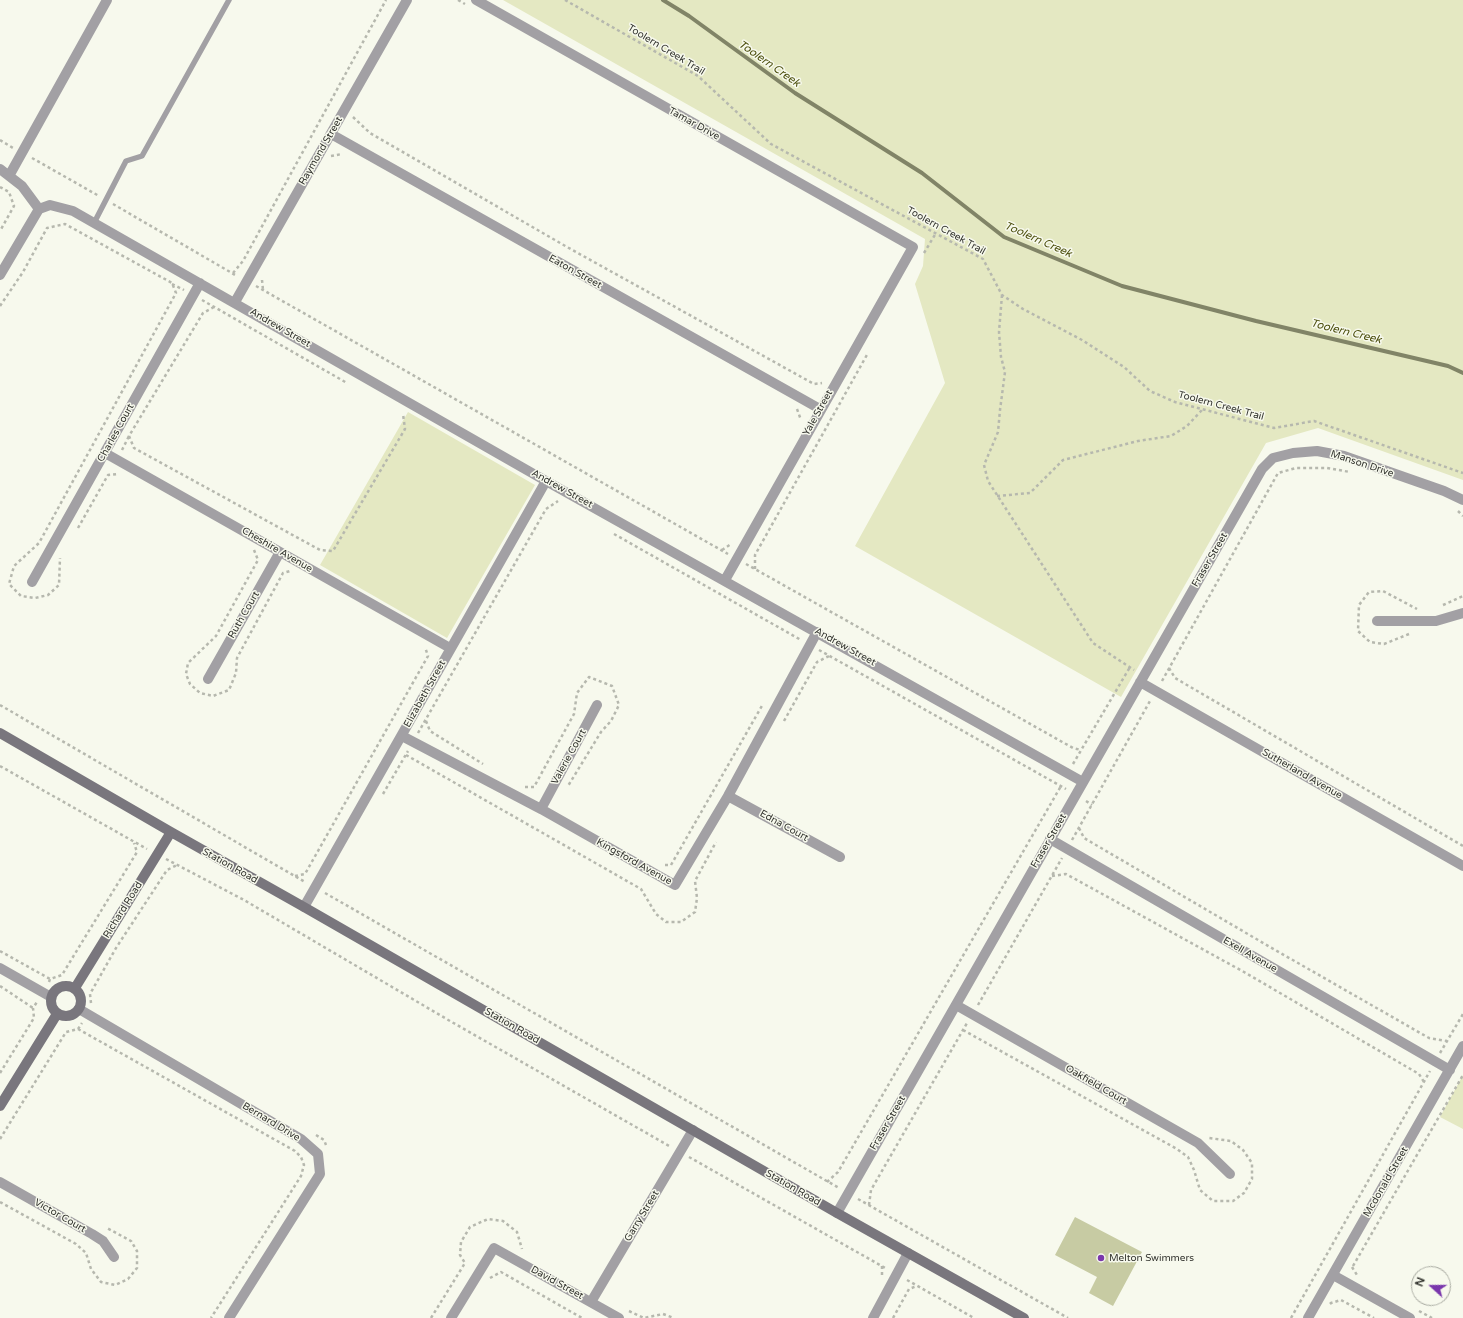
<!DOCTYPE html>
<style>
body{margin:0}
#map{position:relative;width:1463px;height:1318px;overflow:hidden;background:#f7f9ed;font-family:"Varela Round",sans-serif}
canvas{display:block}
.north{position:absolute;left:1411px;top:1266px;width:40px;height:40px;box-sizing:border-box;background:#f7f9ed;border:1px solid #a8aaa1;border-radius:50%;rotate:291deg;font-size:11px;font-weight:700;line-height:16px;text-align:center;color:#32332e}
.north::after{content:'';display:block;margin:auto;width:14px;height:18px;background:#7a37ac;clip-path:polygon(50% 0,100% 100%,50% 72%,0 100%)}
</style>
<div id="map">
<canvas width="1463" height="1318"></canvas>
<div class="north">N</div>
</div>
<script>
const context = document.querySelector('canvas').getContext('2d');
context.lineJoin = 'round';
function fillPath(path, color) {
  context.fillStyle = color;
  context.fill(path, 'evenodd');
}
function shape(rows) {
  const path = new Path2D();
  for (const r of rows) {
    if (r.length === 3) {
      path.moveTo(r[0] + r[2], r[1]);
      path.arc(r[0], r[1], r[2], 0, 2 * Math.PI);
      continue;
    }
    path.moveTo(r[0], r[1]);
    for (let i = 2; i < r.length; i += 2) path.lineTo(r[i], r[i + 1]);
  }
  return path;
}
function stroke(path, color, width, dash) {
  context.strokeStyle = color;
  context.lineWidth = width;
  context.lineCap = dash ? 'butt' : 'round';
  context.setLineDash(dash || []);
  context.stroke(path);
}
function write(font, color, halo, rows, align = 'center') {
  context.font = font + ' "Varela Round",sans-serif';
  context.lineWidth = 3;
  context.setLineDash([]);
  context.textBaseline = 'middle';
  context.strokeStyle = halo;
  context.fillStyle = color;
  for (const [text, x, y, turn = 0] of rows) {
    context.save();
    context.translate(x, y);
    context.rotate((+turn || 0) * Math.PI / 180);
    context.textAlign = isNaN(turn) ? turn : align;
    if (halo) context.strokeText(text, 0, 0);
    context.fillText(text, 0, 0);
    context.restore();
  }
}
const green = shape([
 [503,0,1463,0,1463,480,1318,428,1266,443,1121,697,855,546,945,383,915,284,923,266,925,239],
 [408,412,535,485,447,638,320,565],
 [1463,1075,1463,1129,1440,1117]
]);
const stream = shape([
 [663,0,689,16,795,93,922,173,1004,237,1122,286,1256,321,1448,366,1463,373]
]);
const building = shape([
 [1075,1217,1142,1252,1113,1306,1089,1293,1097,1277,1055,1255]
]);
const path = shape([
 [458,0,465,4],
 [565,0,698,76,771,144,983,259,1002,295,1023,309,1082,340,1124,367,1150,391,1175,402,1274,428,1314,421,1463,473],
 [353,117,370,133,567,247,814,384,822,383],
 [0,140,13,148],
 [331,156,342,154],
 [32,158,99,196],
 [0,187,9,192,14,206,0,231],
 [113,204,237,276],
 [924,253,936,233],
 [233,273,243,261,386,0],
 [262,280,263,290],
 [172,284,184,290],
 [256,286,728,554],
 [1002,295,999,332,1001,357,1005,372,1000,410,998,432,984,465,988,481,1093,643,1134,670],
 [202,300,347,383],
 [0,306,23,272,47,228,65,224,172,283,176,293,39,543,14,566,9,584,21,596,35,598,48,595,59,585,60,558],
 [214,307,203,313,129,436,134,448,320,550,333,551,405,429,403,414],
 [797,409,801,420],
 [122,450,129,436],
 [997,496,1030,493,1063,460,1138,441,1171,436,1187,426,1202,410],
 [1458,511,1463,516],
 [78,528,108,475,118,474],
 [614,534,801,640],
 [254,550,258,560,216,636,188,663,186,674,190,684,200,693,213,696,229,690,236,673,237,658,283,573,290,571],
 [722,550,731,544],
 [746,564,1073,748,1081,750],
 [755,569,755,555,868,353],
 [1443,605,1463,596],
 [1409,634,1384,644,1370,642,1358,631,1359,605,1369,592,1383,591,1417,609],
 [819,650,1066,789],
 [1169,668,1175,678,1463,846],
 [1162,681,1278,473,1296,468,1327,468,1350,472],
 [0,705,305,882],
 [426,721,430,731,483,764],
 [784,721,817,662,829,656],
 [418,733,546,509,558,501],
 [406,755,641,889,656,914,666,922,681,922,695,912,697,898,695,881,716,842],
 [1073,764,1130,667],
 [0,766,147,849],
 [525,787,534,787,574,714,577,693,589,677,612,686,619,705,611,721,601,732,568,786],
 [383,794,408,751],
 [1086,801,1092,805],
 [1079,828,1084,838,1270,947,1429,1038,1447,1041],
 [1072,840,1150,701],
 [166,859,244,900,450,1021,671,1147],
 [665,865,671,865,763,704],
 [295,876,305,874,428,656,425,647],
 [1052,876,1066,874,1244,972,1419,1074,1424,1082],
 [325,893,839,1188],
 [0,951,50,979],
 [49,982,50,979,62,975,65,970,137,852,134,843],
 [0,986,33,1008],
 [91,1003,90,994,116,948,167,870,177,865],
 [978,1005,1062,858],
 [78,1029,295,1151,301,1157,304,1165,301,1176,211,1318],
 [963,1030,1177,1149,1188,1157,1194,1170,1200,1190,1213,1201,1233,1201,1244,1193,1252,1179,1252,1163,1243,1150,1231,1141,1209,1138],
 [1440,1053,1463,1014],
 [0,1073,34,1018,33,1008,37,1002],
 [316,1135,324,1140,326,1145],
 [0,1139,66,1032,78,1029,82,1023],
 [689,1157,887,1269],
 [827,1182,838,1172,1061,786],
 [858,1199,1068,1318],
 [0,1202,76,1244,86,1253,91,1269,101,1282,115,1285,128,1279,137,1268,137,1251,131,1241,107,1228],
 [869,1205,871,1190,967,1023],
 [882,1266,882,1276],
 [1353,1266,1463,1075],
 [1352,1267,1357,1275],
 [490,1278,501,1272,582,1318],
 [907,1280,974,1318],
 [1330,1304,1331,1303,1341,1300,1374,1318],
 [629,1311,644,1318,663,1314,674,1318],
 [1419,1311,1432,1318],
 [431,1318,465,1263,460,1255,461,1242,470,1227,488,1219,503,1221,517,1232,522,1249],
 [893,1318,909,1289,917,1286],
 [1291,1318,1430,1071]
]);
const lane = shape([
 [94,223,126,161,142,156,229,0]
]);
const street = shape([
 [476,0,913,247,725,580],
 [331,134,820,409],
 [0,169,22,186,39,209],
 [9,176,107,0],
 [39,209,50,205,73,211,546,481,1083,782],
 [0,275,39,209],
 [235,302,407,0],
 [105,453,450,648],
 [32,582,200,283],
 [1377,621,1436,621,1463,613],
 [208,679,280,552],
 [1140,682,1463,866],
 [402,736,541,809,675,885,728,796,817,632],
 [728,796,840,857],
 [541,809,597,705],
 [1050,839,1450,1070],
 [304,907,546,481],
 [0,968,51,997],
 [956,1005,1198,1143,1230,1174],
 [79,1009,301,1139,318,1154,320,1174,229,1318],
 [0,1182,92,1234,103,1241,114,1257],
 [837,1213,1262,469,1273,458,1293,453,1317,451,1344,456,1444,491,1463,500],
 [1333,1275,1410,1318],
 [591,1302,693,1130],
 [451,1318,494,1248,619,1318],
 [873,1318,908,1253],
 [1308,1318,1463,1046]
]);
const secondary = shape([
 [0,733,171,832,304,907,837,1213,1024,1318],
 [66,1001,15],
 [75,988,171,832],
 [0,1106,57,1014]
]);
const markers = [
 [1101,1258,4,"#7a37ac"]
];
const streetNames = [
 ["Toolern Creek Trail",666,50,31],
 ["Tamar Drive",694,124,29],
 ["Raymond Street",321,151,-60],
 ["Toolern Creek Trail",946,231,29],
 ["Eaton Street",575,272,29],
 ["Andrew Street",280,328,30],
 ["Toolern Creek Trail",1221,406,15],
 ["Yale Street",818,413,-61],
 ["Charles Court",116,433,-61],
 ["Manson Drive",1362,464,18],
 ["Andrew Street",562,489,29],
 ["Cheshire Avenue",277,550,30],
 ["Fraser Street",1210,560,-60],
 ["Ruth Court",244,615,-60],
 ["Andrew Street",845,647,29],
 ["Elizabeth Street",425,694,-61],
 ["Valerie Court",569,757,-61],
 ["Sutherland Avenue",1302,774,30],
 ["Edna Court",784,826,29],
 ["Fraser Street",1049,841,-60],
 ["Kingsford Avenue",634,862,29],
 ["Station Road",230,866,29],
 ["Richard Road",123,910,-58],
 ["Exell Avenue",1250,955,30],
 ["Station Road",512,1026,30],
 ["Oakfield Court",1096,1085,30],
 ["Bernard Drive",271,1122,31],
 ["Fraser Street",888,1123,-60],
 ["Mcdonald Street",1386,1182,-60],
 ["Station Road",793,1188,30],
 ["Victor Court",60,1216,30],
 ["Garry Street",642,1216,-59],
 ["David Street",557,1283,29]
];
const poiNames = [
 ["Melton Swimmers",1109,1258]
];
const waterNames = [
 ["Toolern Creek",769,64,35],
 ["Toolern Creek",1038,240,24],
 ["Toolern Creek",1346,332,14]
];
fillPath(green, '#e4e8c2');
stroke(stream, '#818467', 4);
fillPath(building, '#c7cba3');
stroke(path, '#b6b8ae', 2.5, [3, 3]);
stroke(lane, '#a2a0a4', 5.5);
stroke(street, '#a2a0a4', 10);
stroke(secondary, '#79767d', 10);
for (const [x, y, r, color] of markers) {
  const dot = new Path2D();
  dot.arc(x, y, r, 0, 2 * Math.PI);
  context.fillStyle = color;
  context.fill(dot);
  stroke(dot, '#f7f9ed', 1.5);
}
write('10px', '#32332e', '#f7f9ed', streetNames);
write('10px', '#32332e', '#f7f9ed', poiNames, 'left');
write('italic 11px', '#4c4f0d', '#f7f9ed', waterNames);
</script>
